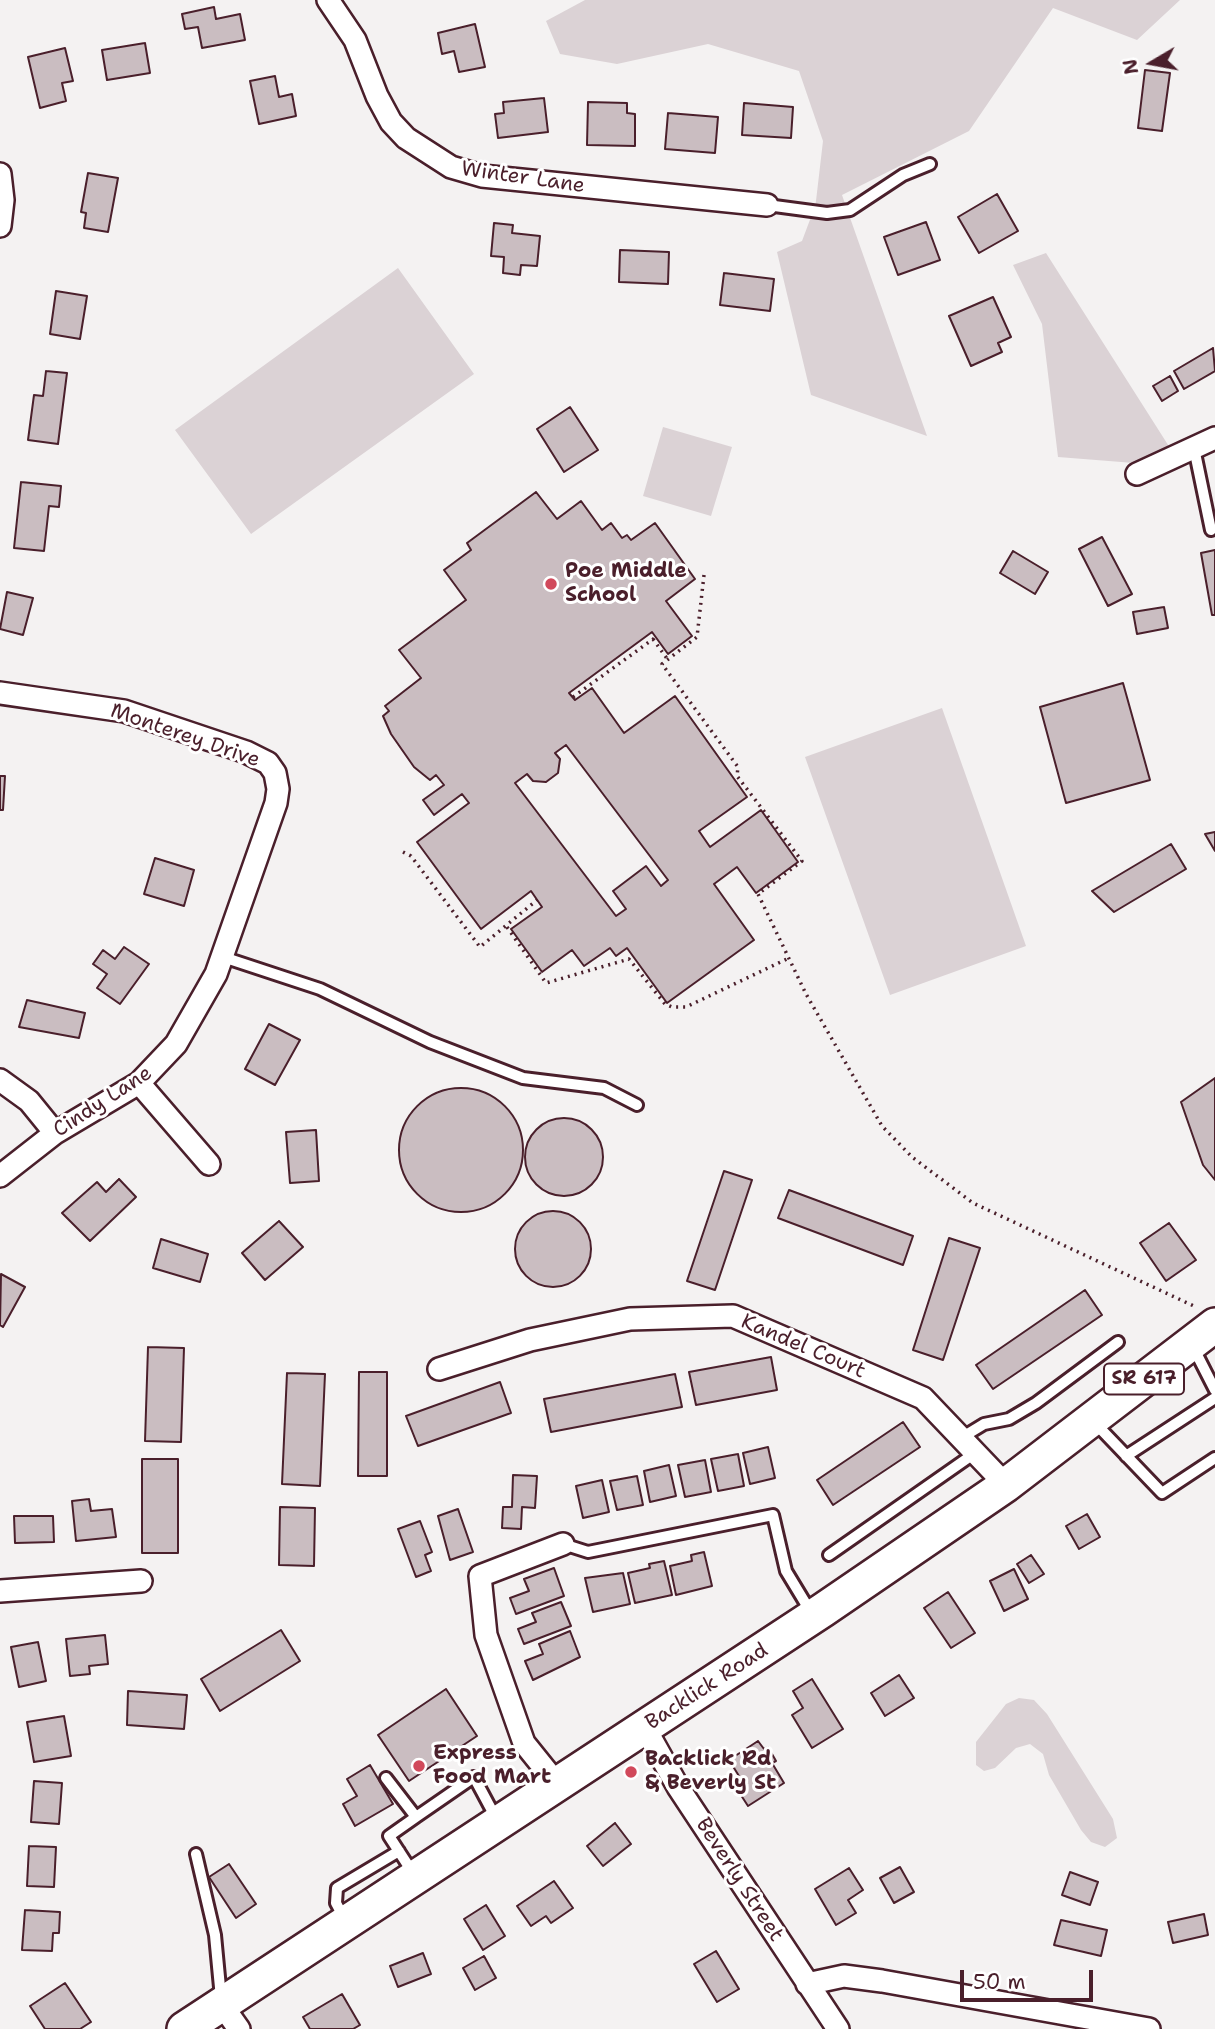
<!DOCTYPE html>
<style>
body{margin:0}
#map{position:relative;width:1215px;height:2029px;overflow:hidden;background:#f4f2f2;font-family:"Shantell Sans",sans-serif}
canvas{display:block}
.north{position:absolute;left:1117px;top:28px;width:70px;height:70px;-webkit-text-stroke:5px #fff;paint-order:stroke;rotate:260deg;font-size:19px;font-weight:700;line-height:28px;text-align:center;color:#4a1f2b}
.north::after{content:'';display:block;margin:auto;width:24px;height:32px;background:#4a1f2b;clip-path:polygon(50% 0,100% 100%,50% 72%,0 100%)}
.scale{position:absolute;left:960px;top:1970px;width:133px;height:32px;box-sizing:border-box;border:4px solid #4a1f2b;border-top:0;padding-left:9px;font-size:21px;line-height:24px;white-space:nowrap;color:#4a1f2b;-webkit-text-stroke:5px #fff;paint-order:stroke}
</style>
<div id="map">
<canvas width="1215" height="2029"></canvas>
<div class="north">N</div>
<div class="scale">50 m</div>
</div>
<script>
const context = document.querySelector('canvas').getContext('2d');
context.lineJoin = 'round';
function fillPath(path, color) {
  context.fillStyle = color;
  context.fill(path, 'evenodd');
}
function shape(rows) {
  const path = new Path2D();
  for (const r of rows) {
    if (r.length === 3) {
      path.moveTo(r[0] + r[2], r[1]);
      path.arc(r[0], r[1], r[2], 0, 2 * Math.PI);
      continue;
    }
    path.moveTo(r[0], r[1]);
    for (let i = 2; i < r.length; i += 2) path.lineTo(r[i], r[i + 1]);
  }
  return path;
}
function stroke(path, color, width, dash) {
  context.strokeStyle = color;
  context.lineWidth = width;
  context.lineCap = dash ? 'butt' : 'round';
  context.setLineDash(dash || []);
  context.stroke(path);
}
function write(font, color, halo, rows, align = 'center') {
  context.font = font + ' "Shantell Sans",sans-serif';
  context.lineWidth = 6;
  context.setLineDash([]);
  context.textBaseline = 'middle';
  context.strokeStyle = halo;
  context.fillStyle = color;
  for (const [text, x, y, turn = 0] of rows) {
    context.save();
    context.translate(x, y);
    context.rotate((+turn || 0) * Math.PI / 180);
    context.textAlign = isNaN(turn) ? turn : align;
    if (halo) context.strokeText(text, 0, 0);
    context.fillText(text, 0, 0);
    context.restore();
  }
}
const green = shape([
 [585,0,1180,0,1137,40,1053,8,969,131,842,195,927,436,811,395,777,252,802,241,811,217,814,218,823,141,799,71,708,44,617,64,560,54,546,21],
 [1046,253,1170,448,1134,463,1058,457,1042,324,1013,265],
 [398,268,474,374,251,534,175,430],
 [663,427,732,447,711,516,643,496],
 [942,708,1026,946,890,995,805,757],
 [1019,1698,1034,1700,1047,1714,1113,1819,1117,1838,1105,1847,1091,1842,1081,1830,1049,1775,1043,1754,1030,1744,1016,1748,995,1768,984,1771,976,1765,976,1742,1006,1704]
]);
const building = shape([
 [214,7,216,19,240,14,245,40,202,48,198,27,185,29,182,14,214,7],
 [475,24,485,67,459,72,454,51,442,54,438,33,475,24],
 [145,43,150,73,107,80,102,50,145,43],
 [65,48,73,81,62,83,66,101,40,108,28,57,65,48],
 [1145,70,1170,73,1162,131,1138,128,1145,70],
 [275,76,279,97,292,94,296,116,259,124,250,81,275,76],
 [544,98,548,132,498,138,495,114,504,113,503,102,544,98],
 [588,102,627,103,627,113,635,114,635,146,587,145,588,102],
 [744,103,793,107,791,138,742,135,744,103],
 [668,113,718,117,715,153,665,149,668,113],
 [88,173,118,178,108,232,84,228,86,213,81,212,88,173],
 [997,194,1018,231,979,253,958,217,997,194],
 [926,222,940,260,898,275,884,237,926,222],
 [494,223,513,225,512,233,540,236,537,266,521,265,520,275,503,273,504,257,491,256,494,223],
 [620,250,669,252,668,284,619,282,620,250],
 [724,273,774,279,770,311,720,305,724,273],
 [56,291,87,296,80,339,50,334,56,291],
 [993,297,1011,337,998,343,1002,352,971,366,949,316,993,297],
 [1213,348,1215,371,1184,389,1174,371,1213,348],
 [46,371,67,373,58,444,28,440,34,395,43,396,46,371],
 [1170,376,1178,391,1162,401,1153,386,1170,376],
 [570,407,598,450,564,472,537,429,570,407],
 [21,482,61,486,59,507,49,506,44,551,14,548,21,482],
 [536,492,557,519,581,501,602,530,611,523,622,538,627,535,631,540,655,523,695,579,666,601,692,636,668,654,652,632,569,693,575,700,592,688,624,733,675,696,747,797,699,831,710,847,761,810,798,862,756,893,737,867,714,884,754,940,667,1003,627,948,616,956,610,948,584,966,572,950,542,972,511,929,542,907,531,891,481,929,417,842,469,803,462,794,434,815,423,800,444,785,436,775,430,780,414,767,391,734,383,716,389,711,385,706,421,678,399,650,466,600,444,570,471,550,467,543,536,492],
 [566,745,668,880,661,886,646,866,613,891,626,909,616,916,515,783,527,774,533,781,546,782,558,773,560,759,555,753,566,745],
 [1102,537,1132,594,1108,606,1079,549,1102,537],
 [1215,550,1215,615,1212,615,1201,553,1215,550],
 [1013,551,1048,572,1035,594,1000,573,1013,551],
 [7,592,33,598,23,635,0,629,7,592],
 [1164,607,1168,628,1137,634,1133,612,1164,607],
 [1123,683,1150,780,1066,803,1040,707,1123,683],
 [0,776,5,776,3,810,0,810,0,776],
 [1215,832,1215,851,1205,834,1215,832],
 [1171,844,1186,869,1114,912,1092,891,1171,844],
 [155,858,194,870,184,906,144,894,155,858],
 [124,947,149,964,120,1004,97,988,107,974,93,964,103,950,115,959,124,947],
 [27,1000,85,1013,79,1038,19,1027,27,1000],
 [269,1024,300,1040,275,1085,245,1069,269,1024],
 [1215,1078,1215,1180,1203,1165,1181,1102,1215,1078],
 [461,1150,62],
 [564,1157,39],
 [316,1130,319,1181,290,1183,286,1132,316,1130],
 [724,1171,752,1180,715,1290,687,1281,724,1171],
 [119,1179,136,1197,90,1241,62,1213,97,1182,106,1192,119,1179],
 [789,1190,913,1236,903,1265,778,1218,789,1190],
 [553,1249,38],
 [279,1221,303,1247,265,1280,242,1253,279,1221],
 [1169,1223,1196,1260,1166,1281,1140,1243,1169,1223],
 [949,1238,980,1248,943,1360,913,1350,949,1238],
 [161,1239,208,1254,200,1282,153,1268,161,1239],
 [1,1274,25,1287,3,1327,0,1325,1,1274],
 [1085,1290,1102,1315,993,1389,976,1365,1085,1290],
 [148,1347,184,1348,181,1442,145,1441,148,1347],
 [771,1357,777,1390,696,1405,689,1372,771,1357],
 [359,1372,387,1372,387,1476,358,1476,359,1372],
 [287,1373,325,1374,320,1486,282,1484,287,1373],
 [675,1374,682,1407,551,1432,544,1399,675,1374],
 [500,1382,511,1413,418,1446,406,1416,500,1382],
 [903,1422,920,1447,833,1505,817,1480,903,1422],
 [768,1447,775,1478,750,1484,743,1453,768,1447],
 [738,1454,744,1486,718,1491,711,1459,738,1454],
 [142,1459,178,1459,178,1553,142,1553,142,1459],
 [705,1460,711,1492,685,1497,678,1465,705,1460],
 [669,1465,676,1496,650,1502,644,1471,669,1465],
 [513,1475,537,1476,535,1508,522,1507,521,1529,502,1528,503,1507,512,1507,513,1475],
 [637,1476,643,1505,617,1510,610,1481,637,1476],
 [602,1480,609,1512,583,1518,576,1486,602,1480],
 [89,1499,91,1511,112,1509,116,1537,76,1541,72,1501,89,1499],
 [280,1507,315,1508,314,1566,279,1565,280,1507],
 [458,1509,473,1552,450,1560,438,1516,458,1509],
 [1087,1514,1100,1537,1079,1549,1066,1526,1087,1514],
 [14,1516,53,1516,54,1542,15,1543,14,1516],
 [420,1521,432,1552,425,1555,431,1571,416,1577,398,1529,420,1521],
 [704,1552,712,1586,676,1595,670,1566,692,1561,691,1555,704,1552],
 [1031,1555,1044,1574,1029,1583,1017,1564,1031,1555],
 [664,1561,672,1595,635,1603,628,1573,650,1568,649,1564,664,1561],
 [554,1568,564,1596,516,1614,510,1598,529,1591,524,1579,554,1568],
 [1014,1569,1028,1599,1004,1611,990,1581,1014,1569],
 [623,1573,630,1604,593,1612,585,1578,623,1573],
 [948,1592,975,1633,951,1648,924,1608,948,1592],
 [561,1602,571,1626,524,1644,518,1629,536,1622,532,1613,561,1602],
 [281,1630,300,1661,220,1711,201,1679,281,1630],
 [570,1631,580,1657,533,1680,525,1661,543,1654,539,1644,570,1631],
 [105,1635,108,1664,89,1666,90,1674,70,1676,66,1639,105,1635],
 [38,1642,46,1681,19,1687,11,1647,38,1642],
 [899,1675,914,1698,885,1716,871,1693,899,1675],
 [812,1679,843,1729,812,1748,792,1715,803,1708,793,1691,812,1679],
 [446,1689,477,1736,409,1781,378,1735,446,1689],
 [128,1691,187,1695,184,1729,127,1725,128,1691],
 [64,1716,71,1756,34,1762,27,1722,64,1716],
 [758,1741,764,1749,768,1747,776,1761,772,1763,784,1783,748,1806,737,1789,744,1784,729,1760,758,1741],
 [370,1765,393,1804,355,1826,343,1804,357,1796,347,1779,370,1765],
 [34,1781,62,1783,59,1824,31,1822,34,1781],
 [615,1823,631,1844,603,1866,587,1846,615,1823],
 [29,1846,56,1847,54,1887,27,1886,29,1846],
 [229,1864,256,1904,236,1918,209,1877,229,1864],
 [900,1867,914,1892,894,1903,880,1878,900,1867],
 [849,1868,863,1890,848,1900,856,1913,836,1925,815,1889,849,1868],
 [1070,1872,1098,1882,1090,1905,1062,1895,1070,1872],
 [554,1881,573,1908,551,1923,546,1916,531,1926,517,1906,554,1881],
 [486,1905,505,1936,483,1950,464,1919,486,1905],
 [25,1910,60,1912,59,1933,53,1933,52,1951,22,1950,25,1910],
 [1204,1914,1208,1935,1173,1943,1168,1922,1204,1914],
 [1061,1920,1107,1930,1101,1956,1054,1945,1061,1920],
 [716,1951,739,1989,717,2002,694,1964,716,1951],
 [423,1953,431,1974,398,1987,390,1966,423,1953],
 [484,1956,496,1978,475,1990,463,1968,484,1956],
 [65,1983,91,2022,80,2029,45,2029,30,2006,65,1983],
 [342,1994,360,2025,353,2029,310,2029,303,2017,342,1994]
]);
const path = shape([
 [704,575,697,637,662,664,738,767,737,776,802,861,758,894,806,994,882,1126,912,1157,973,1203,1196,1307],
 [653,639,668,660],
 [573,697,656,637],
 [403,852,411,856,480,947,537,900],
 [507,927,546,983,629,959,665,1004,672,1007,686,1007,789,958]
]);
const lane = shape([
 [767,205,827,213,850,210,903,175,930,164],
 [1194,448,1211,530],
 [223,957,320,989,430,1042,523,1078,604,1088,637,1105],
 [1192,1345,1215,1390],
 [1094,1422,1162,1493,1215,1458],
 [961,1438,984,1424,1009,1419,1036,1403,1118,1342],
 [1126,1456,1215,1398],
 [563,1544,588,1552,773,1515,786,1571,812,1614],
 [829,1555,975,1453],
 [386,1778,416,1817,474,1777,497,1820],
 [196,1854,215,1935,221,1998],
 [413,1873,389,1836,416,1817],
 [344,1918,336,1903,337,1888,399,1851]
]);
const street = shape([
 [328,0,355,40,377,96,391,122,406,138,451,167,482,176,767,205],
 [0,174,3,200,0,226],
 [1137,474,1215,438],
 [0,693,124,711,246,752,268,763,275,773,278,789,276,803,216,974,176,1044,139,1083,55,1133,0,1176],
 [0,1080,29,1101,55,1133],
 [139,1083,209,1164],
 [439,1369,530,1340,630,1319,733,1316,923,1398,1006,1485],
 [0,1591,141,1581],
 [645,1728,678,1787,838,2029],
 [557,1784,524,1743,486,1635,480,1576,563,1544],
 [807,1984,844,1976,882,1981,1149,2029],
 [222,2005,239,2029]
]);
const primary = shape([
 [184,2029,823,1610,1006,1485,1215,1325]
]);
const markers = [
 [551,584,7,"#d1495b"],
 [419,1766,7,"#d1495b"],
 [631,1772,7,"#d1495b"]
];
const shields = [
 [1144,1379,80]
];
const shieldNames = [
 ["SR 617",1144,1379]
];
const streetNames = [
 ["Winter Lane",523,178,8],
 ["Monterey Drive",185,736,19],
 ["Cindy Lane",103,1102,-33],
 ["Kandel Court",803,1347,23],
 ["Backlick Road",707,1687,-33],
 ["Beverly Street",739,1880,57]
];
const poiNames = [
 ["Poe Middle",565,572],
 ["School",565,596],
 ["Express",433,1754],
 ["Food Mart",433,1778],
 ["Backlick Rd",645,1760],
 ["& Beverly St",645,1784]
];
fillPath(green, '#dbd2d5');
fillPath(building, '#cabdc1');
stroke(building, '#4a1f2b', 2);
stroke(lane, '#4a1f2b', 16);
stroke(street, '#4a1f2b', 26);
stroke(primary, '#4a1f2b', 38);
stroke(path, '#4a1f2b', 3.5, [2, 5]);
stroke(lane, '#fff', 10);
stroke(street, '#fff', 21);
stroke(primary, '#fff', 33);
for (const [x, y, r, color] of markers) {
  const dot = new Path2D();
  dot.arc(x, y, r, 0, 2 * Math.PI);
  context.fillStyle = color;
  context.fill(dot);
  stroke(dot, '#fff', 2.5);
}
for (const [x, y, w] of shields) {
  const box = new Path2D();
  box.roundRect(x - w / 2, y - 15.5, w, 31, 5);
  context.fillStyle = '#fff';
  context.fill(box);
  stroke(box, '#4a1f2b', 2);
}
write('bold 19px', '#4a1f2b', null, shieldNames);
write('21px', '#4a1f2b', '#fff', streetNames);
write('bold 21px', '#4a1f2b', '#fff', poiNames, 'left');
</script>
